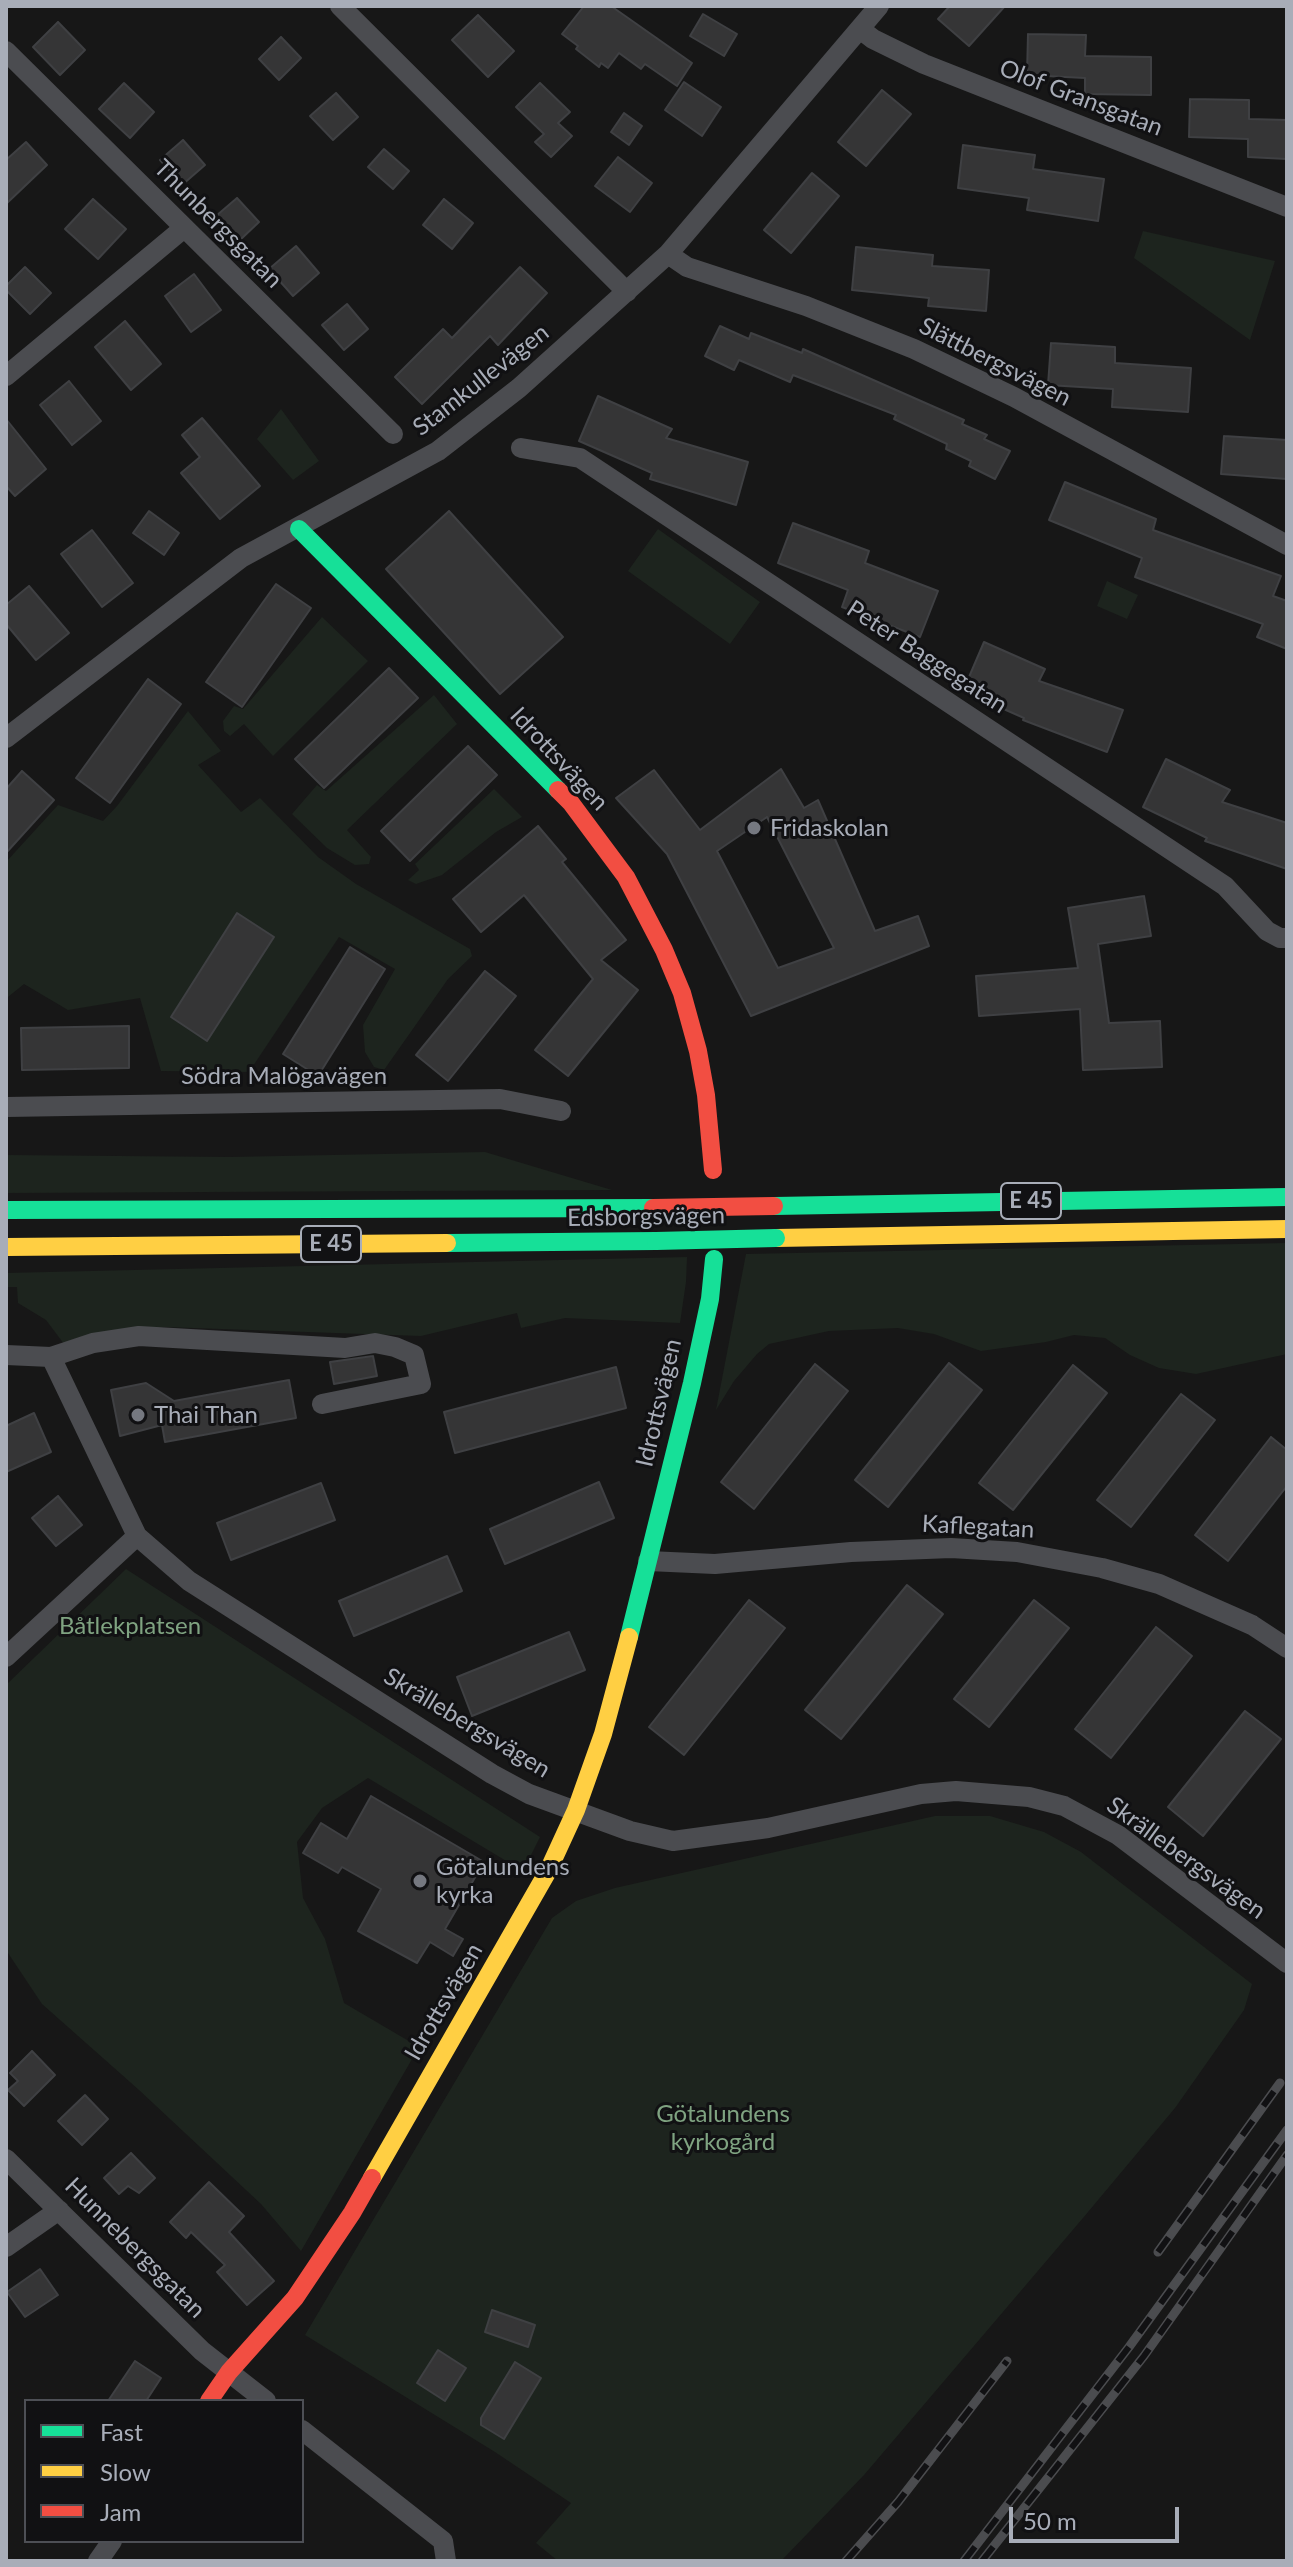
<!DOCTYPE html>
<meta charset="utf-8">
<style>
body{margin:0}
#map{position:relative;width:1293px;height:2567px;overflow:hidden;background:#171717;font-family:Lato,sans-serif}
canvas{display:block}
.frame{position:absolute;inset:0;border:8px solid #a8adb8;pointer-events:none}
.legend{position:absolute;left:24px;top:2399px;width:280px;height:144px;box-sizing:border-box;background:#111113;border:2px solid #4d4f55;margin:0;padding:10px 14px;list-style:none;font-size:24px;color:#a8adb8}
.legend li{display:flex;align-items:center;gap:16px;height:40px}
.legend b{width:40px;border:2px solid #4d4f55}
.scale{position:absolute;left:1009px;top:2507px;width:170px;height:36px;box-sizing:border-box;border:4px solid #a8adb8;border-top:0;padding-left:10px;font-size:24px;line-height:28px;white-space:nowrap;color:#a8adb8;-webkit-text-stroke:6px #111113;paint-order:stroke}
</style>
<div id="map">
<canvas width="1293" height="2567"></canvas>
<div class="frame"></div>
<ul class="legend">
<li><b style="height:10px;background:#16e098"></b>Fast</li>
<li><b style="height:10px;background:#ffcf43"></b>Slow</li>
<li><b style="height:10px;background:#f24e42"></b>Jam</li>
</ul>
<div class="scale">50 m</div>
</div>
<script>
const context = document.querySelector('canvas').getContext('2d');
context.lineJoin = 'round';
function fillPath(path, color) {
  context.fillStyle = color;
  context.fill(path, 'evenodd');
}
function shape(rows) {
  const path = new Path2D();
  for (const r of rows) {
    path.moveTo(r[0], r[1]);
    for (let i = 2; i < r.length; i += 2) path.lineTo(r[i], r[i + 1]);
  }
  return path;
}
function stroke(path, color, width, dash) {
  context.strokeStyle = color;
  context.lineWidth = width;
  context.lineCap = dash ? 'butt' : 'round';
  context.setLineDash(dash || []);
  context.stroke(path);
}
function write(font, color, halo, rows, align = 'center') {
  context.font = font + ' Lato,sans-serif';
  context.lineWidth = 6;
  context.setLineDash([]);
  context.textBaseline = 'middle';
  context.strokeStyle = halo;
  context.fillStyle = color;
  for (const [text, x, y, turn = 0] of rows) {
    context.save();
    context.translate(x, y);
    context.rotate((+turn || 0) * Math.PI / 180);
    context.textAlign = isNaN(turn) ? turn : align;
    if (halo) context.strokeText(text, 0, 0);
    context.fillText(text, 0, 0);
    context.restore();
  }
}
const green = shape([
 [1143,231,1275,261,1250,340,1134,258],
 [281,409,319,461,293,480,257,439],
 [658,529,760,602,730,644,628,571],
 [1107,581,1138,595,1127,619,1097,606],
 [322,617,368,661,273,756,244,724,230,736,224,731,223,721,234,706,243,709],
 [434,695,457,724,347,830,371,857,369,864,355,865,327,848,292,814,317,785,326,791],
 [188,711,221,751,198,765,241,812,260,798,318,857,356,884,470,949,472,956,448,979,384,1070,374,1067,365,1052,363,1025,395,969,339,937,249,1072,161,1071,140,998,68,1010,24,984,8,997,6,862,58,805,103,821,117,806],
 [494,789,522,817,496,832,442,875,416,884,408,880,419,870,415,864],
 [485,1152,612,1190,6,1193,6,1155,230,1157],
 [1287,1243,1287,1354,1196,1374,1159,1368,1130,1355,1105,1338,1074,1335,1046,1342,981,1351,934,1334,898,1328,829,1331,769,1344,757,1354,734,1381,716,1410,746,1254],
 [687,1257,686,1282,680,1323,565,1318,521,1328,517,1313,421,1336,164,1327,64,1344,46,1320,18,1303,17,1287,6,1287,6,1273],
 [126,1569,540,1837,523,1871,368,1778,322,1808,297,1842,303,1898,325,1939,344,2003,419,2047,301,2251,261,2204,139,2090,42,2004,6,1950,6,1685],
 [935,1816,990,1816,1044,1832,1081,1852,1252,1984,1244,2010,1175,2108,1083,2218,864,2475,781,2561,558,2561,536,2543,571,2503,495,2452,305,2335,552,1918,576,1901,615,1888]
]);
const building = shape([
 [584,6,611,6,692,63,677,86,645,64,641,69,619,53,608,68,601,63,599,67,576,49,578,46,562,34,584,6],
 [950,6,1005,6,969,46,938,19,950,6],
 [703,14,737,34,724,56,690,36,703,14],
 [478,15,514,51,488,77,452,40,478,15],
 [58,22,85,50,60,75,33,47,58,22],
 [1028,34,1086,35,1085,56,1151,57,1151,95,1085,94,1085,78,1027,75,1028,34],
 [281,37,301,58,279,80,259,59,281,37],
 [684,82,721,107,702,136,665,110,684,82],
 [124,83,154,112,130,138,99,109,124,83],
 [540,83,570,112,558,123,572,136,551,157,535,142,544,134,516,107,540,83],
 [882,90,911,114,866,166,838,142,882,90],
 [336,93,358,117,333,140,310,116,336,93],
 [1190,99,1249,100,1249,119,1287,120,1287,159,1248,157,1248,139,1189,137,1190,99],
 [624,113,642,126,629,145,611,132,624,113],
 [183,140,205,165,182,185,160,160,183,140],
 [26,142,47,165,6,204,6,160,26,142],
 [963,145,1035,155,1033,169,1104,179,1098,221,1027,210,1029,198,958,188,963,145],
 [384,149,409,171,393,189,368,167,384,149],
 [618,157,652,183,630,212,595,186,618,157],
 [812,173,839,196,791,253,764,230,812,173],
 [237,198,259,222,239,241,216,216,237,198],
 [93,199,126,229,98,259,65,229,93,199],
 [444,199,473,223,452,249,423,225,444,199],
 [296,246,319,273,293,296,269,269,296,246],
 [856,247,933,255,932,266,989,270,986,311,928,306,929,298,852,290,856,247],
 [25,267,51,293,30,314,6,290,6,286,25,267],
 [520,267,547,293,498,345,490,336,422,404,395,377,443,329,452,338,520,267],
 [194,274,221,310,191,332,165,296,194,274],
 [347,304,368,329,344,350,322,325,347,304],
 [125,321,161,364,131,390,95,347,125,321],
 [720,326,749,339,751,333,802,353,803,349,964,420,962,424,987,435,984,439,1010,451,995,479,969,466,971,461,946,449,947,444,894,419,896,415,793,375,790,382,739,360,734,370,705,356,720,326],
 [1051,343,1115,347,1115,363,1191,368,1188,412,1112,407,1113,389,1048,385,1051,343],
 [69,381,101,421,72,445,40,405,69,381],
 [598,396,672,429,666,438,748,462,736,505,650,479,652,473,579,441,598,396],
 [202,418,260,486,220,519,181,473,200,457,182,435,202,418],
 [6,419,46,469,15,496,6,486,6,419],
 [1224,436,1287,440,1287,479,1221,474,1224,436],
 [1065,482,1156,519,1153,530,1281,576,1273,596,1287,601,1287,649,1257,637,1263,624,1135,577,1142,558,1049,520,1065,482],
 [149,511,179,533,164,555,133,533,149,511],
 [449,511,563,637,500,694,386,569,449,511],
 [793,523,869,551,865,563,938,591,920,637,842,607,848,590,778,563,793,523],
 [92,530,133,583,102,607,61,554,92,530],
 [276,584,311,608,242,707,206,682,276,584],
 [29,586,69,633,36,660,6,624,6,605,29,586],
 [984,642,1045,669,1039,681,1123,710,1107,752,1023,720,1024,718,963,691,984,642],
 [389,668,418,698,324,788,295,759,389,668],
 [148,679,181,704,110,803,76,778,148,679],
 [468,746,497,775,410,861,381,831,468,746],
 [1166,759,1230,790,1222,802,1287,823,1287,869,1205,841,1207,838,1143,807,1166,759],
 [781,769,804,808,818,800,875,931,918,916,929,946,751,1016,667,854,616,798,654,770,700,830,781,769],
 [767,817,834,948,778,968,717,851,767,817],
 [22,771,54,800,6,853,6,789,22,771],
 [538,826,566,859,562,862,626,940,601,960,638,990,568,1076,535,1050,593,979,524,895,481,932,453,899,538,826],
 [1144,896,1151,936,1098,944,1109,1023,1160,1021,1162,1067,1083,1070,1080,1009,979,1016,976,976,1078,968,1068,908,1144,896],
 [237,913,274,937,207,1041,171,1017,237,913],
 [350,947,385,969,318,1076,283,1054,350,947],
 [485,971,516,996,448,1081,416,1055,485,971],
 [129,1026,129,1068,22,1070,21,1028,129,1026],
 [373,1356,377,1376,334,1384,330,1362,373,1356],
 [949,1363,982,1390,888,1507,855,1480,949,1363],
 [815,1364,848,1391,754,1509,721,1482,815,1364],
 [1073,1365,1107,1393,1013,1510,979,1483,1073,1365],
 [616,1367,626,1408,455,1453,444,1412,616,1367],
 [289,1380,296,1418,165,1442,162,1425,120,1436,111,1390,146,1383,174,1401,289,1380],
 [1181,1394,1215,1420,1131,1527,1097,1500,1181,1394],
 [34,1413,51,1452,6,1472,6,1426,34,1413],
 [1271,1437,1287,1450,1287,1486,1228,1561,1195,1535,1271,1437],
 [599,1482,614,1518,505,1564,490,1529,599,1482],
 [321,1483,335,1520,231,1560,217,1523,321,1483],
 [58,1496,82,1525,56,1546,32,1518,58,1496],
 [447,1556,462,1591,354,1636,339,1601,447,1556],
 [907,1585,943,1614,841,1739,805,1710,907,1585],
 [749,1600,785,1628,684,1755,649,1727,749,1600],
 [1034,1600,1069,1628,989,1727,954,1699,1034,1600],
 [1156,1627,1192,1656,1111,1758,1075,1729,1156,1627],
 [569,1632,585,1670,472,1716,457,1677,569,1632],
 [1245,1711,1281,1739,1203,1836,1168,1807,1245,1711],
 [371,1796,484,1862,445,1929,463,1939,453,1956,430,1942,417,1963,358,1931,381,1889,342,1867,338,1873,303,1853,321,1823,347,1839,371,1796],
 [32,2051,55,2075,24,2106,8,2090,18,2081,10,2073,32,2051],
 [85,2095,108,2119,82,2145,58,2121,85,2095],
 [131,2153,155,2178,139,2193,128,2186,119,2194,104,2178,131,2153],
 [209,2182,244,2216,229,2232,274,2281,247,2305,217,2272,225,2265,191,2232,186,2238,170,2222,209,2182],
 [40,2269,58,2295,25,2317,7,2292,40,2269],
 [492,2310,535,2325,528,2347,485,2332,492,2310],
 [438,2350,466,2368,445,2401,417,2383,438,2350],
 [135,2361,161,2378,146,2401,108,2401,135,2361],
 [515,2362,541,2378,504,2439,481,2425,481,2418,515,2362]
]);
const street = shape([
 [340,6,627,292],
 [860,29,873,39,924,64,1287,207],
 [6,51,393,434],
 [668,254,687,267,806,306,914,349,1014,397,1287,545],
 [6,376,184,228],
 [521,448,580,458,1225,886,1267,931,1280,938,1287,938],
 [6,738,241,558,438,451,519,388,668,254,879,6],
 [6,1107,500,1099,561,1111],
 [6,1355,51,1357,137,1536,189,1581,492,1774,529,1794,630,1831,673,1841,768,1828,921,1794,956,1791,1029,1797,1064,1806,1118,1835,1287,1963],
 [51,1357,93,1343,139,1336,345,1348,375,1343,395,1347,414,1355,421,1384,322,1404],
 [648,1561,715,1564,851,1552,951,1548,1017,1552,1102,1568,1159,1584,1252,1625,1287,1648],
 [6,1657,137,1536],
 [6,2159,202,2351,266,2401],
 [6,2247,59,2210],
 [302,2430,443,2541,446,2561],
 [98,2561,112,2541]
]);
const fast = shape([
 [299,529,558,790],
 [774,1206,1287,1197],
 [6,1210,653,1208],
 [447,1243,656,1241],
 [629,1637,692,1383,710,1299,714,1259]
]);
const slow = shape([
 [776,1238,1287,1229],
 [6,1247,447,1243],
 [372,2178,548,1871,576,1810,603,1734,629,1637]
]);
const jam = shape([
 [558,790,571,803,626,877,664,950,682,993,698,1051,706,1095,713,1170],
 [209,2401,229,2372,295,2298,352,2213,372,2178]
]);
const rail = shape([
 [1158,2252,1280,2083],
 [846,2561,898,2502,1007,2361],
 [964,2561,1129,2347,1287,2130],
 [982,2561,1144,2356,1287,2155]
]);
const fastBridge = shape([
 [656,1241,776,1238]
]);
const jamBridge = shape([
 [653,1208,774,1206]
]);
const markers = [
 [754,828,8,"#757880"],
 [138,1415,8,"#757880"],
 [420,1881,8,"#757880"]
];
const shields = [
 [1031,1201,60],
 [331,1244,60]
];
const shieldNames = [
 ["E 45",1031,1201],
 ["E 45",331,1244]
];
const streetNames = [
 ["Olof Gransgatan",1081,98,21],
 ["Thunbergsgatan",218,224,45],
 ["Slättbergsvägen",995,362,27],
 ["Stamkullevägen",481,380,-38],
 ["Peter Baggegatan",927,657,33],
 ["Idrottsvägen",559,759,47],
 ["Södra Malögavägen",284,1076],
 ["Edsborgsvägen",646,1217,-1],
 ["Idrottsvägen",659,1403,-77],
 ["Kaflegatan",978,1527,3],
 ["Skrällebergsvägen",467,1723,31],
 ["Skrällebergsvägen",1186,1858,36],
 ["Idrottsvägen",444,2002,-60],
 ["Hunnebergsgatan",135,2248,45]
];
const poiNames = [
 ["Fridaskolan",770,828],
 ["Thai Than",154,1415],
 ["Götalundens",436,1867],
 ["kyrka",436,1895]
];
const parkNames = [
 ["Båtlekplatsen",130,1626],
 ["Götalundens",723,2114],
 ["kyrkogård",723,2142]
];
fillPath(green, '#1d241e');
fillPath(building, '#353536');
stroke(building, '#3f4043', 2);
stroke(street, '#4b4c50', 20);
stroke(fast, '#16e098', 18);
stroke(slow, '#ffcf43', 18);
stroke(jam, '#f24e42', 18);
stroke(rail, '#4b4c4f', 9);
stroke(rail, '#111113', 6, [18]);
stroke(fastBridge, '#16e098', 18);
stroke(jamBridge, '#f24e42', 18);
for (const [x, y, r, color] of markers) {
  const dot = new Path2D();
  dot.arc(x, y, r, 0, 2 * Math.PI);
  context.fillStyle = color;
  context.fill(dot);
  stroke(dot, '#111113', 3);
}
for (const [x, y, w] of shields) {
  const box = new Path2D();
  box.roundRect(x - w / 2, y - 18, w, 36, 6);
  context.fillStyle = '#111113';
  context.fill(box);
  stroke(box, '#a8adb8', 2);
}
write('bold 22px', '#a8adb8', null, shieldNames);
write('24px', '#a8adb8', '#111113', streetNames);
write('24px', '#a8adb8', '#111113', poiNames, 'left');
write('24px', '#7fa381', '#111113', parkNames);
</script>
